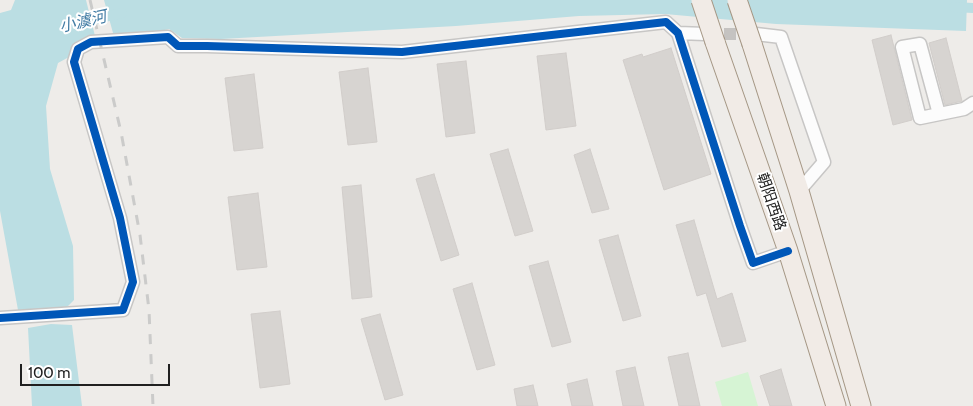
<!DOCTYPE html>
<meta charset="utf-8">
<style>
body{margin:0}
#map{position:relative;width:973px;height:406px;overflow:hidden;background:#eeece9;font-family:Cabin,sans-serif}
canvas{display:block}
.scale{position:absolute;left:20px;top:364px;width:150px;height:22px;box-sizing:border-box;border:2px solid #202020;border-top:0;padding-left:6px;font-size:15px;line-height:18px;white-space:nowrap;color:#202020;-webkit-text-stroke:4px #fff;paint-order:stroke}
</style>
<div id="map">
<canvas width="973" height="406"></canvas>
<div class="scale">100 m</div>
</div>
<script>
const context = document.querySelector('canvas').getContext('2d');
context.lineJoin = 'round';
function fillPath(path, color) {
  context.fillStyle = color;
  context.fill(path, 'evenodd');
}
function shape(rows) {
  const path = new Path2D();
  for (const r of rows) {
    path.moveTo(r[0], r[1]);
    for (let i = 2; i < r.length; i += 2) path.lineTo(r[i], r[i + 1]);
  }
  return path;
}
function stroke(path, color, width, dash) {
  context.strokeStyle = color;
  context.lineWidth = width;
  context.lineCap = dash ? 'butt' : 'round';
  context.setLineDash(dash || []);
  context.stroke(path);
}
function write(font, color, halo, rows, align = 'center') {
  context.font = font + ' Cabin,"Noto Sans SC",sans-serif';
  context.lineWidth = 4;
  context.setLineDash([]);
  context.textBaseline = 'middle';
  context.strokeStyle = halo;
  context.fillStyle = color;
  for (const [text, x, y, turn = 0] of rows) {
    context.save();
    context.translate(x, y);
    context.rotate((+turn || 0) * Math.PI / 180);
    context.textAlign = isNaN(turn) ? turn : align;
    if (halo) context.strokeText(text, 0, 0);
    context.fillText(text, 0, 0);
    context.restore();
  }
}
const park = shape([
 [748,372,758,406,722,406,715,382]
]);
const water = shape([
 [15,0,86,0,95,36,82,40,74,47,69,57,58,63,46,106,50,169,73,246,74,300,67,307,18,310,0,211,0,13,11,10],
 [104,0,967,0,966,31,776,24,665,14,579,16,456,26,221,39,182,38,169,29,145,35,113,33],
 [51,324,72,325,82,406,32,406,28,328]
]);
const canal = shape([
 [954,7,973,8],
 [80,23,122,13]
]);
const building = shape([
 [891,35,912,120,893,125,872,40,891,35],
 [946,38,962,101,945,105,929,43,946,38],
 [671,48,711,174,664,190,623,60,642,54,643,57,671,48],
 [566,53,576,126,546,130,537,56,566,53],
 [466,61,475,133,446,137,437,64,466,61],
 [368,68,377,142,348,145,339,72,368,68],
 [254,74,263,148,234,151,225,78,254,74],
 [508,149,533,231,515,236,490,154,508,149],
 [590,149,609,209,592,213,574,155,590,149],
 [434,174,459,255,441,261,416,179,434,174],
 [361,185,372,297,352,299,342,187,361,185],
 [258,193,267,267,237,270,228,197,258,193],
 [694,220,717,299,732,293,746,341,722,347,706,293,697,296,676,225,694,220],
 [618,235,641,316,623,321,599,240,618,235],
 [548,261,571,342,552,347,529,266,548,261],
 [472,283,495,365,477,370,453,289,472,283],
 [280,311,290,384,260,388,251,314,280,311],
 [380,314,403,395,385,400,361,319,380,314],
 [688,353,700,406,679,406,668,357,688,353],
 [635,367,644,406,623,406,616,371,635,367],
 [781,369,792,406,770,406,760,376,781,369],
 [587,379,593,406,572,406,567,384,587,379],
 [533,385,538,406,517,406,514,389,533,385]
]);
const streetTunnel = shape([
 [706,34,754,34]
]);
const street = shape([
 [678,33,705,34],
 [756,34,781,37,824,162,799,191],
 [939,114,920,44,902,47,920,118,964,109,973,103],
 [0,318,123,310,133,282,120,218,74,62,78,49,91,42,168,37,178,46,207,46,402,52,666,22,678,33,740,226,753,263,788,251]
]);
const primary = shape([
 [715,42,788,251,836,406],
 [752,44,799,191,861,406]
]);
const rail = shape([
 [90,0,121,132,140,235,149,310,153,406]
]);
const primaryBridge = shape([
 [701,0,715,42],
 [737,0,752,44]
]);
const cycleway = shape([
 [0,318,123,310,133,282,120,218,74,62,78,49,91,42,168,37,178,46,207,46,402,52,666,22,678,33,740,226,753,263,788,251]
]);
const streetNames = [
 ["朝阳西路",771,202,71]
];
const waterNames = [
 ["小澞河",83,22,-13]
];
fillPath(park, '#d6f4d4');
fillPath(water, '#bbdee3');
stroke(canal, '#bbdee3', 10);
fillPath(building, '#d7d4d1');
stroke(building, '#d1cdca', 1);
stroke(streetTunnel, '#c5c3c1', 12, [12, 6]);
stroke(street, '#c7c6c5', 15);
stroke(primary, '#a59785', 21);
stroke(street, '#fcfcfc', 12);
stroke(primary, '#f1ebe6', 19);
stroke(rail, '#cbcbca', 3, [10, 10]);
stroke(primaryBridge, '#a59785', 21, []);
stroke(primaryBridge, '#f1ebe6', 19);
stroke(cycleway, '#0057b8', 8);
write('15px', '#202020', '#fff', streetNames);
write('italic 16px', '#427ca4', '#fff', waterNames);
</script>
